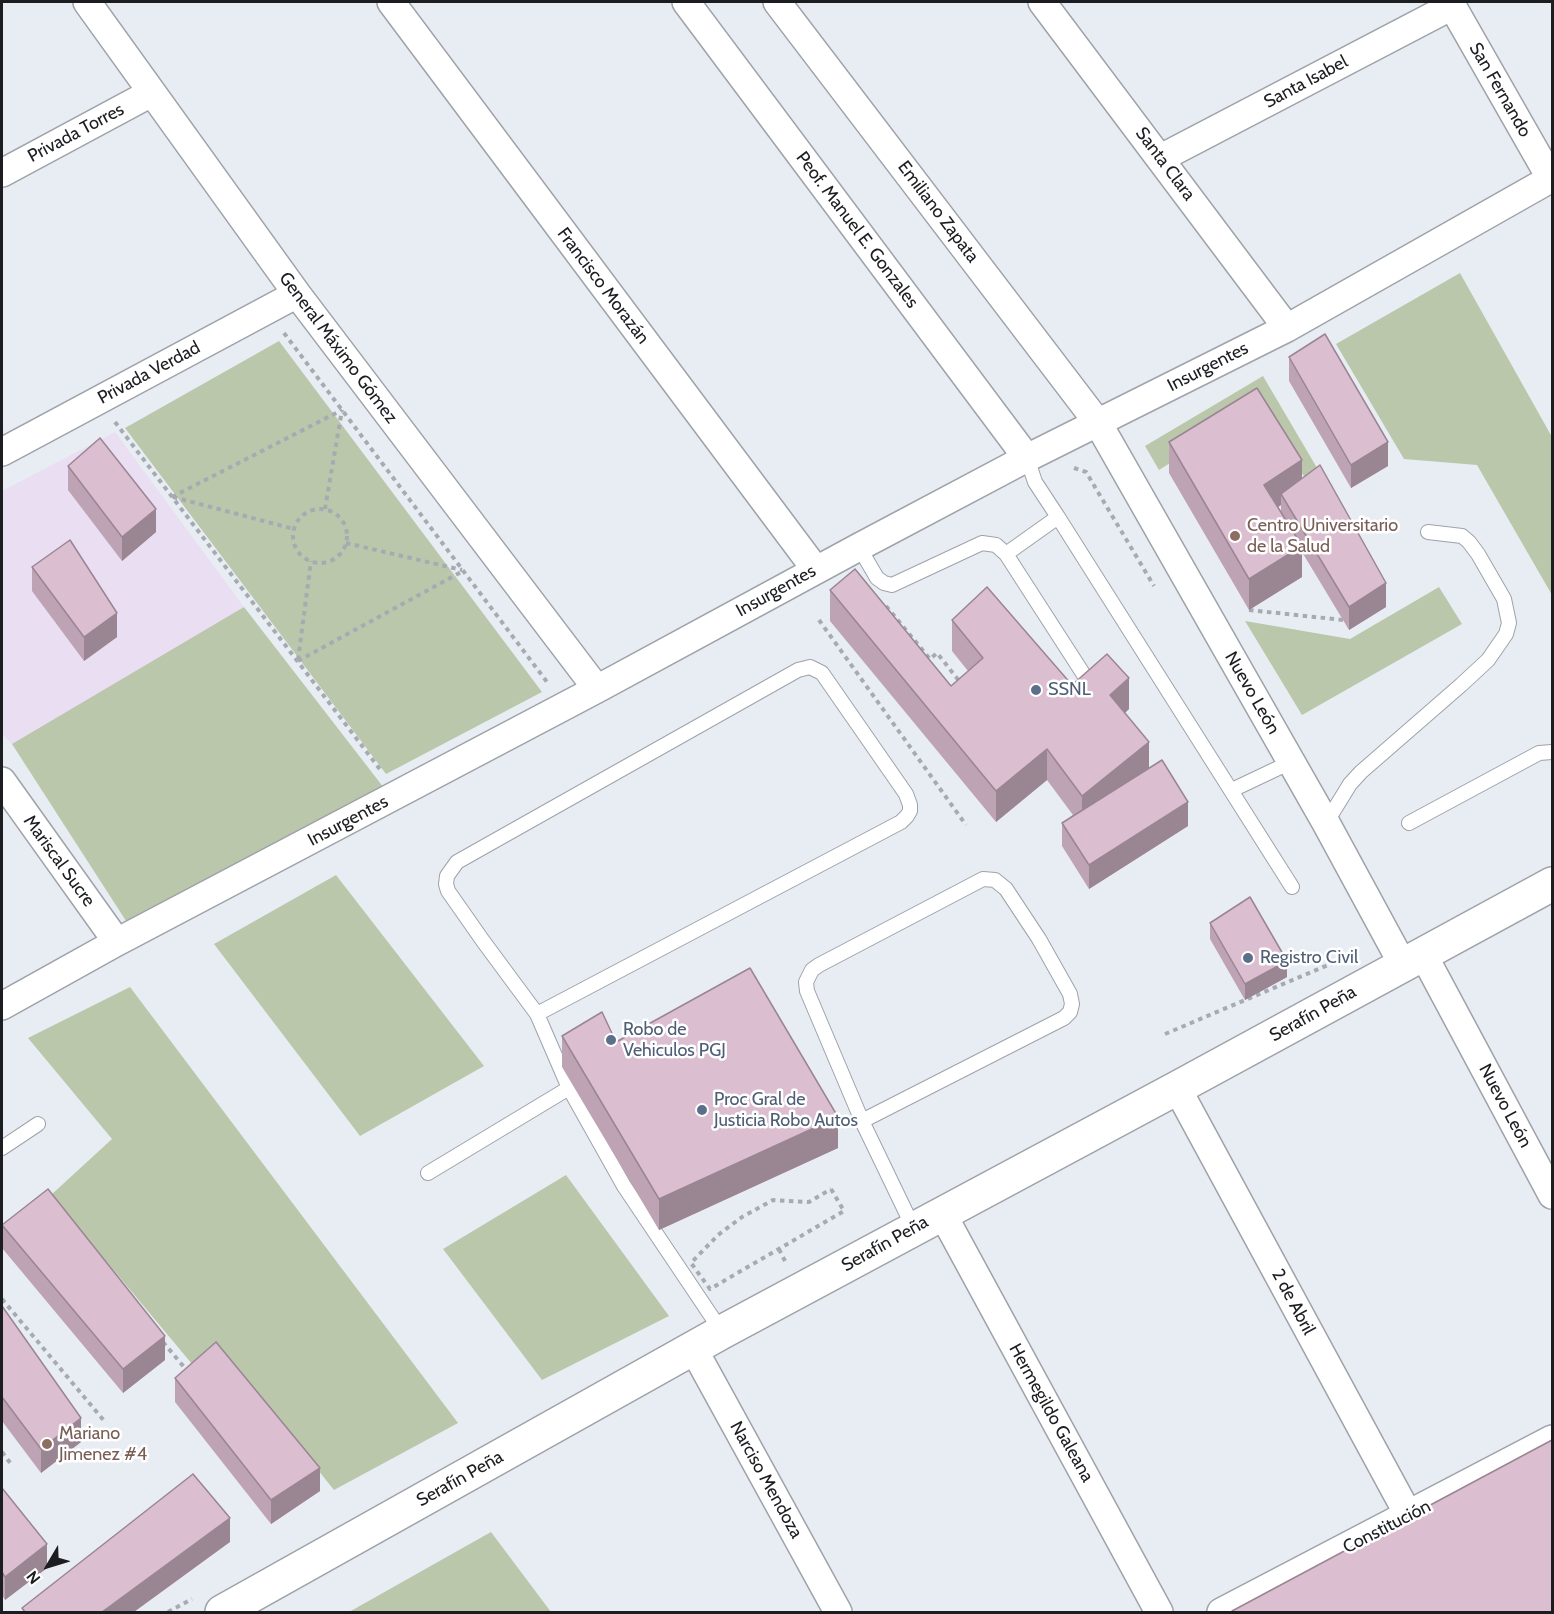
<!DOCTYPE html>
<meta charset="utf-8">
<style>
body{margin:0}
#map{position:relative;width:1554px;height:1614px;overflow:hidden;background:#e8edf4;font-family:Cabin,sans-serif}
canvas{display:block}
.frame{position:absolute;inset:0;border:3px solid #1c1d20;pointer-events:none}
.north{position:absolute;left:18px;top:1536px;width:60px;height:60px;-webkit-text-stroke:4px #fff;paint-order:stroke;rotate:232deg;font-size:16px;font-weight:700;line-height:24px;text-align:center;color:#1c1d20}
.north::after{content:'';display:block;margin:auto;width:21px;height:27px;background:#1c1d20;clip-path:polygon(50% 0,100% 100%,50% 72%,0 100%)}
</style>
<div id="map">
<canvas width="1554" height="1614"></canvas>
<div class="frame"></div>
<div class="north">N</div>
</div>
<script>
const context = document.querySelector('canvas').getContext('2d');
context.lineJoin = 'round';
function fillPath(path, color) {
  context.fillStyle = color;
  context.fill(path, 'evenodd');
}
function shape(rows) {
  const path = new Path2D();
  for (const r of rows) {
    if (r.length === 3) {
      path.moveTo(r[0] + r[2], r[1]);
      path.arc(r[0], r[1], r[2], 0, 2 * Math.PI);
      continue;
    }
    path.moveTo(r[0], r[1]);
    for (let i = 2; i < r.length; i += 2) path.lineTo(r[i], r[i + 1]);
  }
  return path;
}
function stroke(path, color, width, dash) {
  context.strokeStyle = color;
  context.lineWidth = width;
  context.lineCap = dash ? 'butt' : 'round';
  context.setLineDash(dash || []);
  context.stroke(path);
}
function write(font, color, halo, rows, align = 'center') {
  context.font = font + ' Cabin,sans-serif';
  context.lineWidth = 5;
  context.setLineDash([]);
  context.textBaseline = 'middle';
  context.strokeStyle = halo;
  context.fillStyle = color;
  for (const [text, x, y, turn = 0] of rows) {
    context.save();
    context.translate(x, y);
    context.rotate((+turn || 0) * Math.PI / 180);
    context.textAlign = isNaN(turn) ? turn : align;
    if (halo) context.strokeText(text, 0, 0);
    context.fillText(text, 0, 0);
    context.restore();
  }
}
const education = shape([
 [115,432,244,607,23,757,2,733,2,491]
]);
const green = shape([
 [1460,273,1552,437,1552,595,1477,465,1404,459,1336,344],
 [279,341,542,692,386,774,125,428],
 [1263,376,1320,473,1308,482,1257,408,1159,470,1145,446],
 [1439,587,1462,624,1302,715,1245,621,1350,639],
 [244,607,384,788,128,924,12,744],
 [336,875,484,1066,360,1136,214,944],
 [130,987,458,1423,334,1490,218,1345,192,1364,51,1195,112,1139,28,1038],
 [566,1175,669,1316,542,1380,443,1249],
 [491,1532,551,1612,349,1612]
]);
const path = shape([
 [284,333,547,682],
 [115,422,382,772],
 [1074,468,1086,472,1154,586],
 [172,497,342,410],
 [173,497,294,529],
 [325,509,342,410],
 [320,536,27],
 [346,543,462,570],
 [886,606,930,659,937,653,960,682],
 [1249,610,1343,620],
 [819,620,966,825],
 [298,660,311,561],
 [298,661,463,571],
 [1165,1034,1335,962],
 [831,1189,844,1211,710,1289,691,1263,718,1235,742,1217,773,1200,809,1202,831,1189],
 [779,1249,785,1261],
 [2,1299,106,1423],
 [163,1342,189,1373],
 [2,1452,11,1464],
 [168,1612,192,1599]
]);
const service = shape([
 [1058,517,1292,887],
 [859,547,877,578,884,583,892,585,982,543,996,545,1006,554,1084,675],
 [1006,554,1058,517,1035,482,1027,458],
 [1232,790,1291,762],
 [1326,823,1350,784,1361,772,1461,685,1488,660,1506,634,1509,623,1504,599,1478,554,1469,542,1462,536,1428,532],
 [1409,823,1539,753,1552,752],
 [537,1014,901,822,907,816,910,811,910,805,906,794,822,673,810,667,798,670,457,862,447,876,446,884,448,891,483,941,537,1014,569,1088,624,1186,722,1332],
 [862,1121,1064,1018,1070,1012,1072,1004,1070,994,1039,939,1006,889,995,880,983,879,819,965,812,970,806,982,807,991,862,1121,914,1229],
 [2,1148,38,1124],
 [428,1173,569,1088]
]);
const minor = shape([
 [87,2,297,294,597,689],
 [391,2,816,570],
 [686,2,1027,458],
 [777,2,1098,423,1326,823,1403,965],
 [1042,2,1287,328],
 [1450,2,1551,179],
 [1161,158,1452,6],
 [2,173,151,93],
 [2,452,297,294],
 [2,781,117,942],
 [1423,954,1552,1195],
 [2,1006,117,942,597,689,859,547,1027,458,1287,328,1552,178],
 [1177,1088,1409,1516],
 [942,1213,1159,1612],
 [693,1348,838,1612],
 [1221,1612,1552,1439]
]);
const secondary = shape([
 [222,1612,722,1332,1177,1088,1552,884]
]);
const wall = shape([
 [1289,357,1388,466,1351,488,1289,381],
 [1169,442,1302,478,1386,607,1349,630,1302,552,1302,577,1249,610,1169,473],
 [1281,505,1281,512,1278,507],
 [68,466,156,532,122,561,68,490],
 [32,567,117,637,84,661,32,591],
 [830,590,951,686,968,671,952,651,952,620,1072,685,1129,709,1125,713,1149,768,1188,826,1089,889,1062,846,1062,823,1073,815,1047,780,996,822,830,621],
 [1210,923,1287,977,1245,1000,1210,939],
 [562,1036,616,1042,838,1148,659,1230,562,1067],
 [2,1225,165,1360,123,1393,2,1248],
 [2,1306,81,1442,41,1473,2,1421],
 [175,1378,320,1491,271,1524,175,1402],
 [2,1488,47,1568,5,1600,2,1595]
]);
const shadedWall = shape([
 [1388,442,1388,466,1351,488,1351,465],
 [1302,460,1302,491,1281,494,1281,505,1264,516,1264,485],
 [156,509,156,532,122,561,122,537],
 [1302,546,1302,577,1249,610,1249,579],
 [1386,583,1386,607,1349,630,1349,607],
 [117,613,117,637,84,661,84,637],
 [1129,678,1129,709,1110,726,1110,695],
 [1149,742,1149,773,1082,827,1082,796],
 [1047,749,1047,780,996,822,996,791],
 [1188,802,1188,826,1089,889,1089,865],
 [1287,961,1287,977,1245,1000,1245,984],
 [838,1117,838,1148,659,1230,659,1199],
 [165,1336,165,1360,123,1393,123,1369],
 [81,1418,81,1442,41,1473,41,1449],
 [320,1468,320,1491,271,1524,271,1500],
 [230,1518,230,1542,134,1612,102,1612],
 [47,1544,47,1568,5,1600,5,1577]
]);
const building = shape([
 [1325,334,1388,442,1351,465,1289,357,1325,334],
 [1257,388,1302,460,1264,485,1302,546,1249,579,1169,442,1257,388],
 [100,438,156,509,122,537,68,466,100,438],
 [1320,465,1386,583,1349,607,1281,494,1320,465],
 [70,540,117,613,84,637,32,567,70,540],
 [855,569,951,686,983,658,952,620,987,587,1072,685,1107,654,1129,678,1110,695,1149,742,1082,796,1047,749,996,791,830,590,855,569],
 [1162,760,1188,802,1089,865,1062,823,1162,760],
 [1250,897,1287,961,1245,984,1210,923,1250,897],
 [750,968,838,1117,659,1199,562,1036,602,1012,616,1042,750,968],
 [48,1189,165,1336,123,1369,2,1225,48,1189],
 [2,1306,81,1418,41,1449,2,1397,2,1306],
 [216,1342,320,1468,271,1500,175,1378,216,1342],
 [1552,1440,1552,1612,1233,1612,1232,1611,1552,1440],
 [193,1474,230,1518,102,1612,25,1612,22,1608,193,1474],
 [2,1488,47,1544,5,1577,2,1572,2,1488]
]);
const markers = [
 [1235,536,6,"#8d6e63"],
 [1036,690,6,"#5c6f8a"],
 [1248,958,6,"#5c6f8a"],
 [611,1040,6,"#5c6f8a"],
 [702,1110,6,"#5c6f8a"],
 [47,1444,6,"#8d6e63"]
];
const streetNames = [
 ["Santa Isabel",1306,82,-28],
 ["San Fernando",1500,90,60],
 ["Privada Torres",76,133,-28],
 ["Santa Clara",1165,164,53],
 ["Emiliano Zapata",938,212,53],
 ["Peof. Manuel E. Gonzales",857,230,53],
 ["Francisco Morazán",603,286,53],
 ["General Máximo Gómez",338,348,53],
 ["Insurgentes",1208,367,-27],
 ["Privada Verdad",149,373,-28],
 ["Insurgentes",776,591,-29],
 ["Nuevo León",1252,693,60],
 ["Insurgentes",348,821,-28],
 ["Mariscal Sucre",59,861,54],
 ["Serafín Peña",1313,1014,-29],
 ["Nuevo León",1505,1106,62],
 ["Serafín Peña",885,1244,-29],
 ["2 de Abril",1293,1302,62],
 ["Hermegildo Galeana",1051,1413,61],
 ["Serafín Peña",460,1479,-29],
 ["Narciso Mendoza",766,1480,61],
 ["Constitución",1387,1527,-27]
];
const educationNames = [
 ["Centro Universitario",1247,526],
 ["de la Salud",1247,547],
 ["Mariano",59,1434],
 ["Jimenez #4",59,1455]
];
const serviceNames = [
 ["SSNL",1048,690],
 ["Registro Civil",1260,958],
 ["Robo de",623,1030],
 ["Vehiculos PGJ",623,1051],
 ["Proc Gral de",714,1100],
 ["Justicia Robo Autos",714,1121]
];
fillPath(education, '#e9def2');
fillPath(green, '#bac7ab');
stroke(service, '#9ea2a9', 16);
stroke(minor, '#9ea2a9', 30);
stroke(secondary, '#9ea2a9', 36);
stroke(path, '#a7abb1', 4, [4.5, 4.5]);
stroke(service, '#fff', 14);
stroke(minor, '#fff', 27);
stroke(secondary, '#fff', 33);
fillPath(wall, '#bda3b4');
fillPath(shadedWall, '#9a8592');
fillPath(building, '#dcbed1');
stroke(building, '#9a8592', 1.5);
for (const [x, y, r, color] of markers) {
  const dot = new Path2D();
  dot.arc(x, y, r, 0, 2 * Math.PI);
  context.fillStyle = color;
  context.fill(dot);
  stroke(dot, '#fff', 2);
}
write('18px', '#1c1d20', '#fff', streetNames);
write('18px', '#785e54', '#fff', educationNames, 'left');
write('18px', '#4e5e75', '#fff', serviceNames, 'left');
</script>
